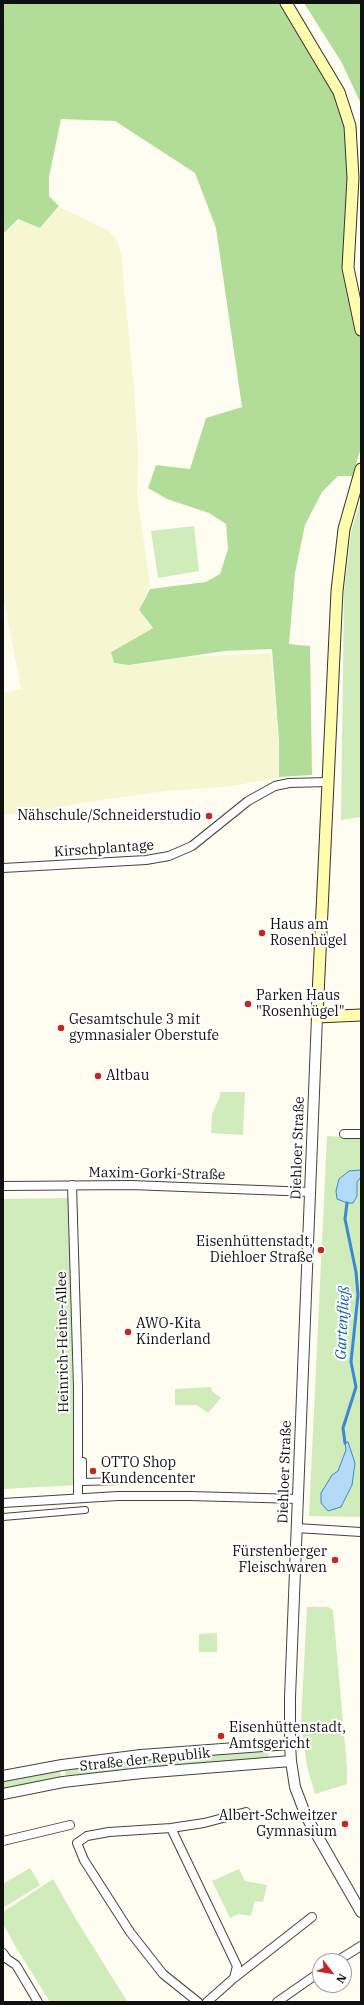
<!DOCTYPE html>
<meta charset="utf-8">
<style>
body{margin:0}
#map{position:relative;width:364px;height:2005px;overflow:hidden;background:#fffdf2;font-family:"IBM Plex Serif",serif}
canvas{display:block}
.frame{position:absolute;inset:0;border:4px solid #101010;pointer-events:none}
.north{position:absolute;left:312px;top:1953px;width:40px;height:40px;box-sizing:border-box;background:#fff;border:1px solid #9f9f9f;border-radius:50%;rotate:121deg;font-size:11px;font-weight:700;line-height:16px;text-align:center;color:#101010}
.north::after{content:'';display:block;margin:auto;width:14px;height:18px;background:#c62622;clip-path:polygon(50% 0,100% 100%,50% 72%,0 100%)}
</style>
<div id="map">
<canvas width="364" height="2005"></canvas>
<div class="frame"></div>
<div class="north">N</div>
</div>
<script>
const context = document.querySelector('canvas').getContext('2d');
context.lineJoin = 'round';
function fillPath(path, color) {
  context.fillStyle = color;
  context.fill(path, 'evenodd');
}
function shape(rows) {
  const path = new Path2D();
  for (const r of rows) {
    path.moveTo(r[0], r[1]);
    for (let i = 2; i < r.length; i += 2) path.lineTo(r[i], r[i + 1]);
  }
  return path;
}
function stroke(path, color, width, dash) {
  context.strokeStyle = color;
  context.lineWidth = width;
  context.lineCap = dash ? 'butt' : 'round';
  context.setLineDash(dash || []);
  context.stroke(path);
}
function write(font, color, halo, rows, align = 'center') {
  context.font = font + ' "IBM Plex Serif",serif';
  context.lineWidth = 4;
  context.setLineDash([]);
  context.textBaseline = 'middle';
  context.strokeStyle = halo;
  context.fillStyle = color;
  for (const [text, x, y, turn = 0] of rows) {
    context.save();
    context.translate(x, y);
    context.rotate((+turn || 0) * Math.PI / 180);
    context.textAlign = isNaN(turn) ? turn : align;
    if (halo) context.strokeText(text, 0, 0);
    context.fillText(text, 0, 0);
    context.restore();
  }
}
const farmland = shape([
 [59,207,107,230,117,240,121,254,134,387,138,453,137,493,150,586,138,611,152,628,111,651,114,664,136,665,186,657,271,653,278,741,278,778,224,787,166,791,80,803,30,813,3,815,3,693,21,689,3,595,3,236,19,220,41,228]
]);
const green = shape([
 [361,499,361,817,341,820,344,592,351,532],
 [194,526,199,571,158,578,151,531],
 [220,1092,245,1092,243,1135,211,1133,212,1114,220,1097],
 [327,1136,361,1138,361,1517,309,1516],
 [69,1198,75,1485,3,1489,3,1199],
 [211,1387,212,1391,221,1398,208,1413,197,1405,175,1405,175,1389],
 [307,1607,328,1607,333,1610,347,1767,347,1784,315,1794,307,1766,301,1722],
 [217,1633,217,1652,199,1652,199,1634],
 [268,1750,269,1758,145,1768,144,1760],
 [139,1760,140,1769,66,1777,65,1770],
 [60,1770,61,1778,3,1789,3,1781],
 [30,1868,40,1885,3,1908,3,1884],
 [239,1869,245,1881,267,1885,263,1902,255,1901,251,1916,239,1914,230,1918,212,1881],
 [53,1879,77,1921,127,2001,125,2002,50,2002,17,1949,3,1924,3,1912]
]);
const forest = shape([
 [3,3,288,3,347,103,352,275,361,326,361,448,352,476,338,476,322,492,305,525,295,573,289,644,310,646,312,775,279,777,279,741,272,649,225,651,129,665,114,663,111,652,153,628,139,610,150,589,206,582,220,574,228,549,226,524,209,513,167,499,148,488,156,465,190,469,206,418,242,407,216,228,195,173,115,121,61,119,49,177,49,196,59,206,40,228,18,219,3,234],
 [304,3,361,3,361,104,342,63]
]);
const water = shape([
 [361,1170,361,1177,357,1182,357,1196,353,1203,347,1203,337,1199,336,1191,339,1179,349,1171,361,1170],
 [348,1442,355,1463,352,1485,341,1507,328,1511,321,1503,321,1493,332,1475,338,1471,346,1450,345,1443,348,1442]
]);
const stream = shape([
 [345,1443,343,1428,356,1387,351,1362,358,1295,356,1272,345,1219,347,1203]
]);
const pedestrian = shape([
 [78,1461,83,1461,83,1482,118,1481],
 [3,1517,85,1510]
]);
const minor = shape([
 [3,868,146,860,169,856,192,846,248,801,275,786,289,783,328,782],
 [344,1134,361,1134],
 [72,1185,78,1388,78,1498],
 [3,1186,131,1185,311,1192],
 [3,1503,118,1496,190,1496,298,1499],
 [296,1528,361,1532],
 [171,1828,204,1823,246,1812],
 [3,1841,70,1825],
 [3,1953,7,1959,16,1965,38,2002],
 [337,1961,361,1946],
 [234,1978,312,1917],
 [198,2002,163,1974,130,1932,84,1860,77,1843,87,1836,109,1832,171,1828,237,1966,234,1978,207,2002],
 [277,2002,320,1972]
]);
const tertiary = shape([
 [317,1017,290,1697,290,1744,291,1761,295,1787,306,1816,361,1912],
 [3,1776,62,1765,141,1755,290,1744],
 [3,1794,63,1782,142,1773,291,1761]
]);
const secondary = shape([
 [286,3,339,92,350,126,353,178,348,268,361,330],
 [361,469,344,529,337,591,317,1017,361,1015]
]);
const markers = [
 [209,816,4,"#c62622"],
 [262,933,4,"#c62622"],
 [248,1004,4,"#c62622"],
 [61,1028,4,"#c62622"],
 [98,1076,4,"#c62622"],
 [321,1250,4,"#c62622"],
 [128,1332,4,"#c62622"],
 [93,1471,4,"#c62622"],
 [335,1560,4,"#c62622"],
 [221,1736,4,"#c62622"],
 [345,1824,4,"#c62622"]
];
const poiNames = [
 ["Nähschule/Schneiderstudio",201,816,"right"],
 ["Haus am",270,925],
 ["Rosenhügel",270,941],
 ["Parken Haus",256,996],
 ["\"Rosenhügel\"",256,1012],
 ["Gesamtschule 3 mit",69,1020],
 ["gymnasialer Oberstufe",69,1036],
 ["Altbau",106,1076],
 ["Eisenhüttenstadt,",313,1242,"right"],
 ["Diehloer Straße",313,1258,"right"],
 ["AWO-Kita",136,1324],
 ["Kinderland",136,1340],
 ["OTTO Shop",101,1463],
 ["Kundencenter",101,1479],
 ["Fürstenberger",327,1552,"right"],
 ["Fleischwaren",327,1568,"right"],
 ["Eisenhüttenstadt,",229,1728],
 ["Amtsgericht",229,1744],
 ["Albert-Schweitzer",337,1816,"right"],
 ["Gymnasium",337,1832,"right"]
];
const streetNames = [
 ["Kirschplantage",104,849,-4],
 ["Diehloer Straße",298,1148,-88],
 ["Maxim-Gorki-Straße",157,1174,1],
 ["Heinrich-Heine-Allee",63,1342,-91],
 ["Diehloer Straße",285,1472,-88],
 ["Straße der Republik",145,1760,-6]
];
const waterNames = [
 ["Gartenfließ",343,1323,-87]
];
fillPath(farmland, '#f6f6d1');
fillPath(green, '#d0ecba');
fillPath(forest, '#b2dd98');
fillPath(water, '#b5daf8');
stroke(water, '#398ad2', 1);
stroke(stream, '#398ad2', 3);
stroke(pedestrian, '#434343', 8);
stroke(minor, '#434343', 10);
stroke(tertiary, '#434343', 12);
stroke(secondary, '#323232', 13);
stroke(pedestrian, '#fff', 6);
stroke(minor, '#fff', 8);
stroke(tertiary, '#fff', 10);
stroke(secondary, '#fffcad', 11);
for (const [x, y, r, color] of markers) {
  const dot = new Path2D();
  dot.arc(x, y, r, 0, 2 * Math.PI);
  context.fillStyle = color;
  context.fill(dot);
  stroke(dot, '#fff', 1.5);
}
write('14px', '#101010', '#fff', poiNames, 'left');
write('14px', '#101010', '#fff', streetNames);
write('italic 15px', '#135ca7', '#fff', waterNames);
</script>
